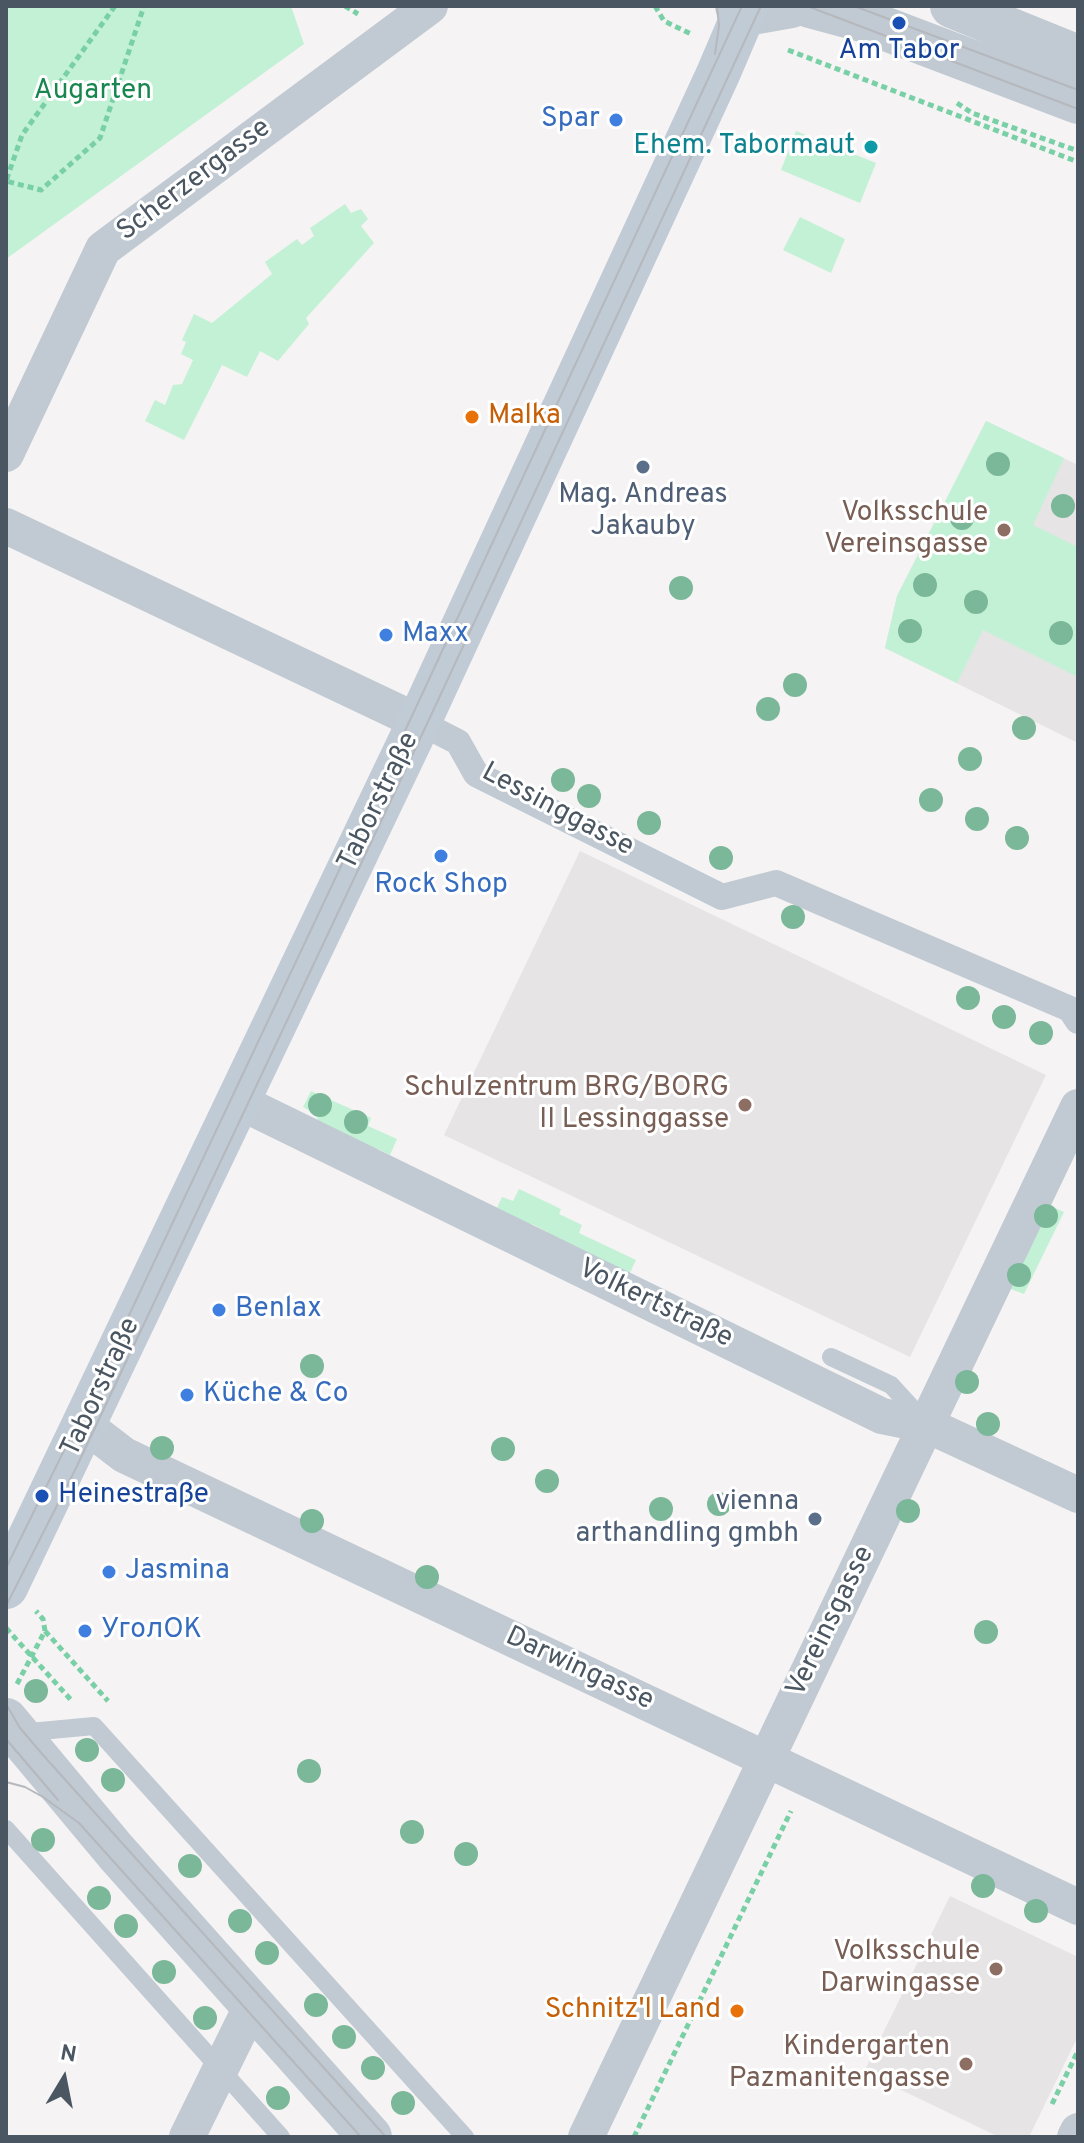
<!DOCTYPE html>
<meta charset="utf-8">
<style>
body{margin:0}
#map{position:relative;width:1084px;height:2143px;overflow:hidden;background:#f5f3f3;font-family:Overpass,sans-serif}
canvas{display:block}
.frame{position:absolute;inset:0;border:8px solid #4a5661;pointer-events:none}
.north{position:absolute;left:24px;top:2039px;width:80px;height:80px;-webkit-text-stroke:6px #fff;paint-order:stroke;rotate:10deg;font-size:22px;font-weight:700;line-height:32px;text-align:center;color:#4a5661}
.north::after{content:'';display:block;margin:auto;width:28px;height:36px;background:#4a5661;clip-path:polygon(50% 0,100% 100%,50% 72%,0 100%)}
</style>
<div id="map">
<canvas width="1084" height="2143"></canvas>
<div class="frame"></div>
<div class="north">N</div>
</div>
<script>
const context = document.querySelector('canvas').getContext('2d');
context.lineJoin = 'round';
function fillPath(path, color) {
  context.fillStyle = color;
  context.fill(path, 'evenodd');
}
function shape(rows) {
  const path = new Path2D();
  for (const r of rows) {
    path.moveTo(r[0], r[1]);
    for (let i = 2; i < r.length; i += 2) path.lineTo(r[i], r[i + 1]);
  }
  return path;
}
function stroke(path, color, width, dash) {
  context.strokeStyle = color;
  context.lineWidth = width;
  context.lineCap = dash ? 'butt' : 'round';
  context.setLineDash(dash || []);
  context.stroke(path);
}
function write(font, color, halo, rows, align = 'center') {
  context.font = font + ' Overpass,sans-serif';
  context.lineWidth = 6;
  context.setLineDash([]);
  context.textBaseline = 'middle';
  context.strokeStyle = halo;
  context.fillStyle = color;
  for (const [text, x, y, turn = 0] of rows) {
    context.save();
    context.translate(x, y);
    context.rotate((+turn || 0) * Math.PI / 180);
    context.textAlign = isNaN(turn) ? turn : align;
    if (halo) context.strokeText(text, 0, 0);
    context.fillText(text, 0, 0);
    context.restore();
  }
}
const education = shape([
 [986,421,1078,465,1078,743,885,648,897,596],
 [580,851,1046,1075,910,1357,444,1135],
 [950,1896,1078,1957,1078,2036,1029,2137,999,2137,864,2072]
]);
const green = shape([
 [6,6,291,6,304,44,6,259],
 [796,131,876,163,860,203,781,170],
 [345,204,351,213,361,209,368,219,361,226,374,243,306,318,309,324,278,361,260,351,247,377,222,365,184,440,145,421,155,400,165,405,173,385,182,384,193,360,181,354,186,342,182,340,194,314,212,323,272,274,265,262,297,239,302,245,314,236,310,228],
 [800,217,845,239,831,273,783,250],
 [986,421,1064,458,1033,525,1078,547,1078,677,983,630,957,683,885,648,897,596],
 [311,1091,371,1118,368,1126,397,1139,390,1155,378,1149,374,1156,316,1121,319,1115,303,1107],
 [519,1189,561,1209,559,1214,582,1225,579,1233,636,1260,629,1275,544,1239,547,1232,532,1224,529,1228,495,1212,502,1197,513,1201],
 [1045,1204,1064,1212,1024,1294,1008,1288]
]);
const path = shape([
 [115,6,22,135,6,181,41,190,100,138,144,6],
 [345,6,358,14],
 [655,6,664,21,691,34],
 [788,50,1078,162],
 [957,103,972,113,1078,151],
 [6,1628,72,1701],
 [45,1631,108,1701],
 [17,1684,45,1631,43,1619,36,1611],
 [1052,2104,1078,2051],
 [634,2137,791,1811]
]);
const service = shape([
 [831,1357,891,1385,923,1420],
 [19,1733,94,1726,465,2137],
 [6,1829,281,2137]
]);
const pedestrian = shape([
 [419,722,458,742,476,774,722,897,776,883,1070,1009,1078,1021]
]);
const minor = shape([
 [6,454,103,249,430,6],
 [6,526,419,722],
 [238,1101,882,1416,927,1425,1078,1495],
 [85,1425,124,1455,1078,1907],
 [187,2137,252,2005],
 [586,2137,1078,1107],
 [1075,2137,1078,2131]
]);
const tertiary = shape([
 [737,6,746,14,791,6],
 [810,6,862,20,1078,102],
 [952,6,1078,57],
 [6,1720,116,1852,370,2137]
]);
const secondary = shape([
 [6,1587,419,722,718,74,747,6]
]);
const tram = shape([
 [807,6,1078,109],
 [854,6,1078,90],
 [715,54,719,26,717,6],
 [6,1568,88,1402,411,718,742,6],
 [6,1606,76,1468,426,726,761,6],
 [6,1704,20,1728,43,1755,386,2137],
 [6,1739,58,1800],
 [6,1782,25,1787,43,1797,79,1823,361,2137]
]);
const trees = [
 [998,464],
 [1063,506],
 [962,518],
 [925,585],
 [681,588],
 [976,602],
 [910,631],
 [1061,633],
 [795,685],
 [768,709],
 [1024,728],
 [970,759],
 [563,780],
 [589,796],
 [931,800],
 [977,819],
 [649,823],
 [1017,838],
 [721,858],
 [793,917],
 [968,998],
 [1004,1017],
 [1041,1033],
 [320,1105],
 [356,1122],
 [1046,1216],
 [1019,1275],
 [312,1366],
 [967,1382],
 [988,1424],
 [162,1448],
 [503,1449],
 [547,1481],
 [719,1504],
 [661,1509],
 [908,1511],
 [312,1521],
 [427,1577],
 [986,1632],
 [36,1691],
 [87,1750],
 [309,1771],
 [113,1780],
 [412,1832],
 [43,1840],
 [466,1854],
 [190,1866],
 [983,1886],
 [99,1898],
 [1036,1911],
 [240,1921],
 [126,1926],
 [267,1953],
 [164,1972],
 [316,2005],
 [205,2018],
 [344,2037],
 [373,2068],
 [278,2098],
 [403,2103]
];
const markers = [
 [899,23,8,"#1a4fb4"],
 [616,120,8,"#3f7fe0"],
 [871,147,8,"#0f9aa8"],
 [472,417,8,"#e8710a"],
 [643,467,8,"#5c6f8a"],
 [1004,530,8,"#8d6e63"],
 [386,635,8,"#3f7fe0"],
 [441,856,8,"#3f7fe0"],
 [745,1105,8,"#8d6e63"],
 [219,1310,8,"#3f7fe0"],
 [187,1395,8,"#3f7fe0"],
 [42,1496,8,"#1a4fb4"],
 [815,1519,8,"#5c6f8a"],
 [109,1572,8,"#3f7fe0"],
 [85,1631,8,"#3f7fe0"],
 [996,1969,8,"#8d6e63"],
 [737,2011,8,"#e8710a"],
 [966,2064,8,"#8d6e63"]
];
const transitNames = [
 ["Am Tabor",899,52],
 ["Heinestraße",58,1496,"left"]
];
const parkNames = [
 ["Augarten",93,92]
];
const shopNames = [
 ["Spar",600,120,"right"],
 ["Maxx",402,635],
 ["Rock Shop",441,886,"center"],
 ["Benlax",235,1310],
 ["Küche & Co",203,1395],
 ["Jasmina",125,1572],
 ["УголОК",101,1631]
];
const cultureNames = [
 ["Ehem. Tabormaut",855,147]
];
const streetNames = [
 ["Scherzergasse",195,181,-37],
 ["Taborstraße",380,802,-64],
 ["Lessinggasse",557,811,28],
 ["Volkertstraße",655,1305,26],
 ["Taborstraße",102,1388,-65],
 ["Vereinsgasse",832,1622,-64],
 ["Darwingasse",579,1670,25]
];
const foodNames = [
 ["Malka",488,417],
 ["Schnitz'l Land",721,2011,"right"]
];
const serviceNames = [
 ["Mag. Andreas",643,496],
 ["Jakauby",643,528],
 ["vienna",799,1503,"right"],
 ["arthandling gmbh",799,1535,"right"]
];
const educationNames = [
 ["Volksschule",988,514],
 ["Vereinsgasse",988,546],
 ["Schulzentrum BRG/BORG",729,1089],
 ["II Lessinggasse",729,1121],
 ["Volksschule",980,1953],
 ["Darwingasse",980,1985],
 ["Kindergarten",950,2048],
 ["Pazmanitengasse",950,2080]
];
fillPath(education, '#e6e4e5');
fillPath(green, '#c3f1d5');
stroke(path, '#7ad0a6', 5, [6, 4]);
stroke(service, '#c1cad2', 18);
stroke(pedestrian, '#c1cad2', 26);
stroke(minor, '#c1cad2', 36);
stroke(tertiary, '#c1cad2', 44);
stroke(secondary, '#c1cbd6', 44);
stroke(tram, '#b5b8bd', 2);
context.fillStyle = '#7bb799';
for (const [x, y] of trees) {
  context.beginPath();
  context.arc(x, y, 12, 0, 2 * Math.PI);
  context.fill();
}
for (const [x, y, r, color] of markers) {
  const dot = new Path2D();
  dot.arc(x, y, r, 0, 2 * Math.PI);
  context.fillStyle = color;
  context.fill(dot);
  stroke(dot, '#fff', 3);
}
write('28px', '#164399', '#fff', transitNames);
write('28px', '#17864f', '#fff', parkNames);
write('28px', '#366cbe', '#fff', shopNames, 'left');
write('28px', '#0d838f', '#fff', cultureNames, 'right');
write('28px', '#4a5661', '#fff', streetNames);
write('28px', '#c56008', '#fff', foodNames, 'left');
write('28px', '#4e5e75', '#fff', serviceNames);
write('28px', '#785e54', '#fff', educationNames, 'right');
</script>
